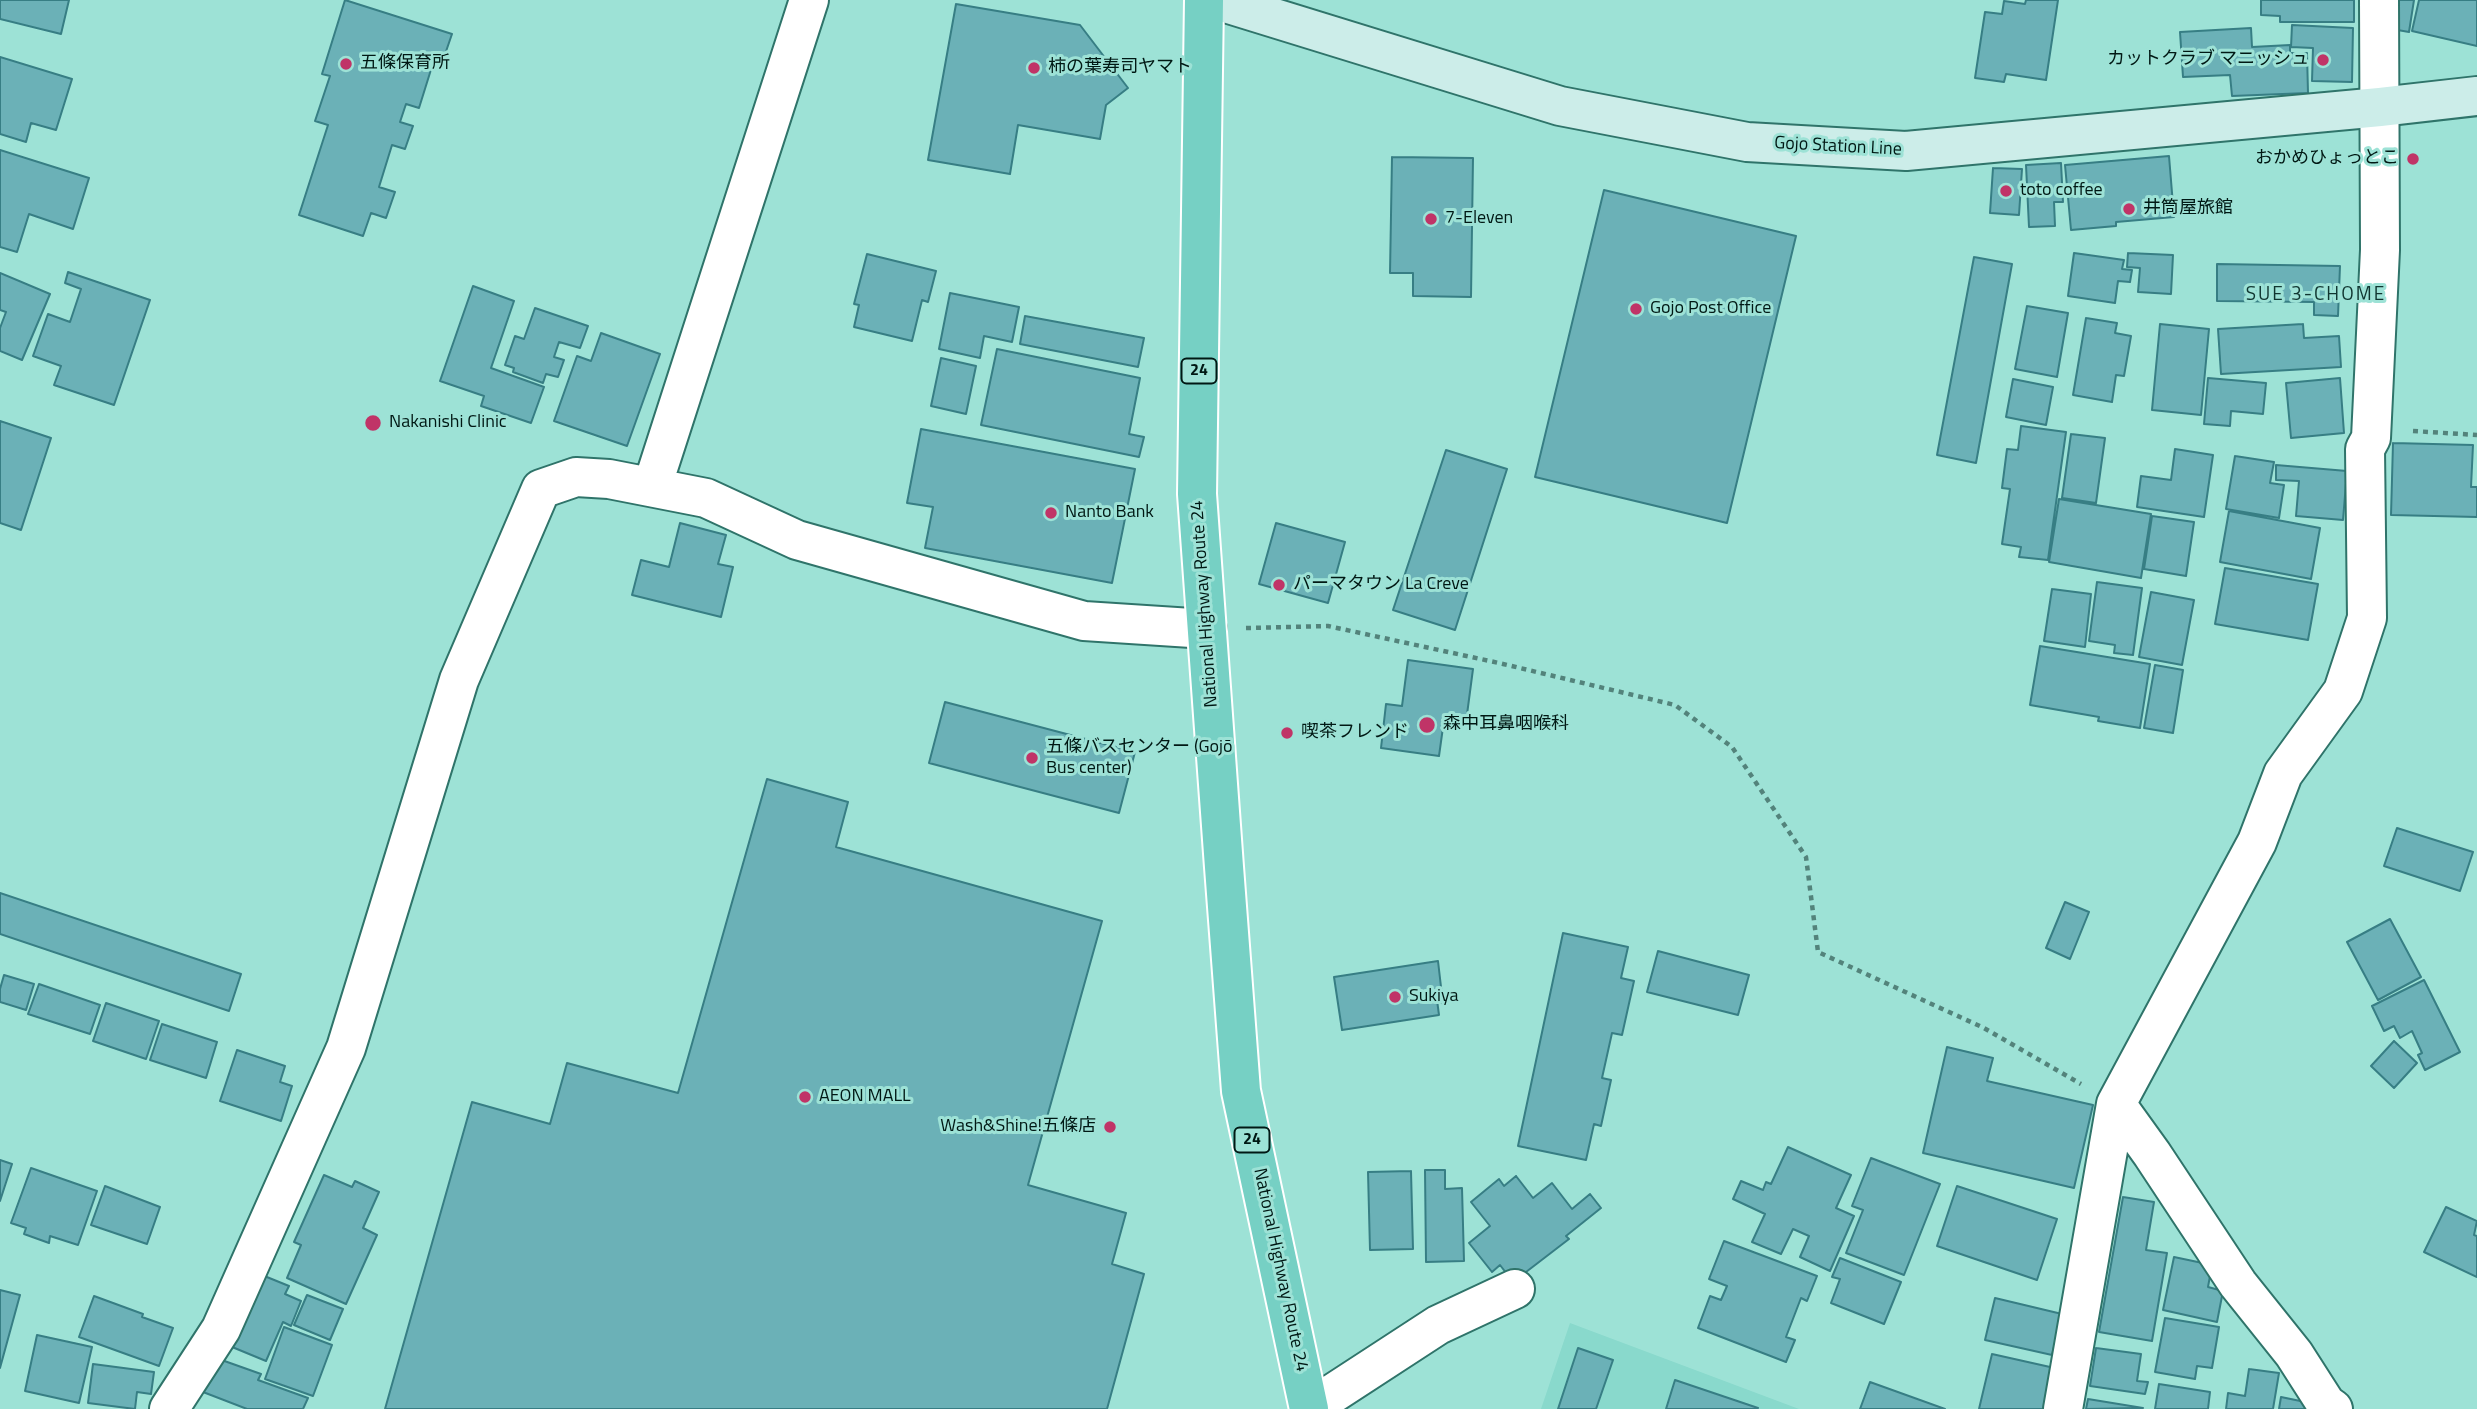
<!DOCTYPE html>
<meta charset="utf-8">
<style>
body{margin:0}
canvas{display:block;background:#9de2d6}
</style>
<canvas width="2477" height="1409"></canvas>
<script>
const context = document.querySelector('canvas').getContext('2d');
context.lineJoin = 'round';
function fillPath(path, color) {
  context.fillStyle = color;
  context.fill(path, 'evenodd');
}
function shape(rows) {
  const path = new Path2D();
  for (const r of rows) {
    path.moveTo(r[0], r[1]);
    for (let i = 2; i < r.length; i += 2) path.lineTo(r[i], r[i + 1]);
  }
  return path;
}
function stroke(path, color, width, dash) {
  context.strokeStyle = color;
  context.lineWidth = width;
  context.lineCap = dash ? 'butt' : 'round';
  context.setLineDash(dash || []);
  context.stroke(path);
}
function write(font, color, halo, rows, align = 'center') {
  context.font = font + ' "Titillium Web","Noto Sans JP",sans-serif';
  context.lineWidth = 6;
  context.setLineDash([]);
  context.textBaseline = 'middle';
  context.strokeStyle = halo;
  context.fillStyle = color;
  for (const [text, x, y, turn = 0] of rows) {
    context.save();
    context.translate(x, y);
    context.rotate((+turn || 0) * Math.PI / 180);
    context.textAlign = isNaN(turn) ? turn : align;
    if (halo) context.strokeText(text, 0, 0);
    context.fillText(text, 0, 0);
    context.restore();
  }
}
const built = shape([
 [1570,1323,1799,1409,1541,1409]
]);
const building = shape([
 [0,0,69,0,61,34,0,19,0,0],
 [345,0,452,34,442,63,434,60,419,108,406,104,400,122,413,126,405,149,392,145,379,187,395,192,386,218,371,213,363,236,299,215,328,125,315,121,330,76,322,74,345,0],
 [2026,0,2058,0,2046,80,2006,74,2004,82,1975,78,1985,12,2002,14,2004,1,2025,4,2026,0],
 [2261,0,2354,0,2354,22,2280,22,2280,16,2261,15,2261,0],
 [2391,0,2414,0,2409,32,2386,28,2391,0],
 [2419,0,2477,0,2477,46,2412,31,2419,0],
 [956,4,1080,25,1128,88,1106,105,1100,139,1018,125,1010,174,928,160,956,4],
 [2292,25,2353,28,2352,82,2312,81,2313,48,2291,47,2292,25],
 [2251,28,2252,47,2290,45,2290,53,2307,53,2308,93,2232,96,2230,75,2183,77,2180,32,2251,28],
 [0,57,72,79,56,130,31,123,26,142,0,134,0,57],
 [0,150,89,178,73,229,29,214,17,252,0,247,0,150],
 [2169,156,2174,217,2116,222,2116,226,2071,230,2065,165,2169,156],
 [1392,157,1473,158,1471,297,1413,296,1413,273,1390,273,1392,157],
 [2061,163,2063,202,2054,202,2055,226,2029,227,2026,165,2061,163],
 [1993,168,2022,169,2019,215,1990,213,1993,168],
 [1604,190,1796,236,1727,523,1535,477,1604,190],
 [2074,253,2124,260,2122,269,2132,270,2130,282,2118,281,2115,303,2068,296,2074,253],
 [2128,253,2173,255,2171,294,2138,292,2140,268,2127,267,2128,253],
 [867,254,936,271,928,302,922,300,912,341,854,327,859,305,854,304,867,254],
 [1974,257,2012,264,1976,463,1937,455,1974,257],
 [2217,264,2340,266,2338,316,2314,315,2314,302,2217,301,2217,264],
 [68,272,150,300,114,405,54,385,61,366,33,356,48,314,70,322,81,289,65,283,68,272],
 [0,273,50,294,22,360,0,351,0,328,6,312,0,310,0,273],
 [473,286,514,301,491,368,544,387,531,423,481,406,484,396,440,381,473,286],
 [950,293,1019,307,1012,342,984,336,980,358,939,349,950,293],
 [2027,306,2068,313,2057,377,2015,369,2027,306],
 [535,308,588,326,580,348,559,342,554,357,564,360,558,377,546,374,543,383,513,372,514,368,505,365,515,336,524,339,535,308],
 [1025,316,1144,338,1138,367,1020,344,1025,316],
 [2086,318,2117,323,2115,333,2131,336,2124,376,2116,375,2112,402,2073,395,2086,318],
 [2160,324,2209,329,2201,415,2152,410,2160,324],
 [2303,324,2304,338,2339,336,2341,367,2221,374,2218,329,2303,324],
 [601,333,660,354,627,446,554,421,577,356,591,361,601,333],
 [997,349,1140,378,1129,434,1144,437,1139,457,981,425,997,349],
 [941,358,976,366,966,414,931,406,941,358],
 [2208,378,2266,383,2263,414,2231,411,2230,426,2204,424,2208,378],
 [2340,378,2344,433,2291,438,2286,383,2340,378],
 [2013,379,2053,387,2046,425,2006,417,2013,379],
 [0,421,51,438,21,530,0,523,0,421],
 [2021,426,2066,432,2048,560,2019,557,2021,547,2002,544,2010,489,2002,488,2007,449,2018,450,2021,426],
 [921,429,1135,469,1112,583,925,548,933,507,907,503,921,429],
 [2071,434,2105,438,2096,503,2062,498,2071,434],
 [2393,443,2473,445,2471,487,2477,487,2477,517,2391,515,2393,443],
 [2175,449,2213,455,2204,517,2137,507,2141,476,2171,480,2175,449],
 [1446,450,1507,469,1455,630,1393,610,1446,450],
 [2235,456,2274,462,2270,483,2284,485,2279,518,2226,509,2235,456],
 [2276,465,2347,471,2343,520,2296,516,2299,481,2276,480,2276,465],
 [2059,499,2151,514,2141,578,2049,562,2059,499],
 [2229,511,2320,528,2311,579,2220,562,2229,511],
 [2152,516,2194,522,2186,576,2144,569,2152,516],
 [680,523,726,535,718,564,733,567,721,617,632,595,641,560,669,567,680,523],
 [1276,523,1345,542,1328,603,1259,584,1276,523],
 [2225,568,2318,584,2308,640,2215,624,2225,568],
 [2097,582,2142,588,2133,655,2114,653,2115,645,2089,641,2097,582],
 [2052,589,2091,594,2085,647,2044,641,2052,589],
 [2151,592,2194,600,2182,665,2139,657,2151,592],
 [2040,646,2150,664,2140,728,2098,721,2099,717,2030,705,2040,646],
 [1408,660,1473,669,1466,722,1444,720,1439,756,1381,748,1386,704,1402,706,1408,660],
 [2155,665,2183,670,2173,733,2144,728,2155,665],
 [945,702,1135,752,1119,813,929,763,945,702],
 [767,779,848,802,836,847,1102,921,1028,1185,1126,1213,1112,1264,1144,1274,1107,1409,385,1409,472,1102,550,1124,567,1063,678,1093,767,779],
 [2397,828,2473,852,2460,891,2384,866,2397,828],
 [0,893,241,974,229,1011,0,934,0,893],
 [2065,902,2089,912,2070,959,2046,948,2065,902],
 [2390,919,2421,977,2378,1000,2347,942,2390,919],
 [1563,933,1628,947,1621,978,1634,981,1622,1035,1612,1033,1602,1078,1611,1080,1601,1126,1594,1124,1586,1160,1518,1146,1563,933],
 [1658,951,1749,975,1738,1015,1647,992,1658,951],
 [1438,961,1443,1004,1437,1000,1439,1015,1342,1030,1334,977,1438,961],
 [4,975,34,984,26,1010,0,1002,0,989,4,975],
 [2424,980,2460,1052,2425,1070,2418,1055,2422,1053,2412,1031,2400,1038,2394,1026,2384,1031,2372,1006,2424,980],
 [39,984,100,1005,90,1034,28,1014,39,984],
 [106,1003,159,1021,146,1059,93,1041,106,1003],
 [162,1024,217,1042,206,1078,150,1060,162,1024],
 [2394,1041,2417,1063,2394,1088,2371,1066,2394,1041],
 [1947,1047,1993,1058,1987,1081,2093,1105,2074,1188,1923,1153,1947,1047],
 [237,1050,285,1066,280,1082,292,1086,281,1121,220,1101,237,1050],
 [1788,1147,1851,1175,1836,1208,1854,1216,1830,1271,1800,1257,1809,1236,1793,1229,1781,1254,1752,1242,1765,1214,1733,1199,1741,1181,1763,1190,1766,1182,1771,1184,1788,1147],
 [1871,1158,1940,1184,1904,1275,1846,1253,1863,1210,1852,1206,1871,1158],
 [0,1160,12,1164,0,1201,0,1160],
 [31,1168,97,1191,78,1245,50,1236,49,1243,24,1234,26,1228,11,1223,31,1168],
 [1425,1170,1445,1170,1445,1189,1462,1188,1464,1261,1426,1262,1425,1170],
 [1411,1171,1413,1249,1370,1250,1368,1172,1411,1171],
 [324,1175,352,1187,355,1181,379,1192,363,1228,377,1235,346,1304,287,1278,301,1245,294,1242,324,1175],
 [1516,1176,1533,1198,1552,1183,1572,1209,1590,1194,1601,1208,1566,1236,1569,1239,1513,1282,1500,1265,1492,1272,1469,1243,1490,1226,1471,1202,1499,1179,1504,1186,1516,1176],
 [105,1186,160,1207,147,1244,91,1225,105,1186],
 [1957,1186,2057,1219,2037,1280,1937,1246,1957,1186],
 [2123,1197,2154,1202,2146,1250,2167,1253,2152,1341,2099,1332,2123,1197],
 [2446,1207,2477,1221,2474,1235,2477,1236,2477,1277,2424,1252,2446,1207],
 [1724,1241,1817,1276,1807,1301,1801,1298,1786,1337,1795,1340,1786,1362,1698,1328,1710,1296,1721,1300,1727,1286,1709,1279,1724,1241],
 [2174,1257,2212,1265,2208,1287,2223,1291,2217,1322,2163,1310,2174,1257],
 [1840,1258,1901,1282,1884,1324,1831,1303,1840,1279,1832,1277,1840,1258],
 [257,1273,289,1286,285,1294,301,1301,291,1326,283,1322,266,1361,220,1342,257,1273],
 [0,1290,20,1295,0,1368,0,1290],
 [307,1295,343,1309,330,1340,294,1325,307,1295],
 [94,1296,143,1314,142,1317,173,1328,159,1366,79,1337,94,1296],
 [1995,1298,2062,1314,2052,1355,1985,1340,1995,1298],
 [2165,1318,2219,1327,2212,1368,2197,1366,2195,1379,2155,1372,2165,1318],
 [284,1327,332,1345,313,1396,265,1379,284,1327],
 [37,1335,92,1347,79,1403,25,1391,37,1335],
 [1578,1348,1613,1360,1596,1409,1558,1409,1578,1348],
 [2096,1348,2141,1354,2137,1381,2148,1382,2145,1394,2090,1386,2096,1348],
 [1992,1354,2059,1369,2049,1409,1979,1409,1992,1354],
 [216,1358,261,1374,258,1380,308,1398,303,1409,247,1409,203,1392,216,1358],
 [93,1364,154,1372,151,1394,137,1392,135,1409,88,1403,93,1364],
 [2249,1369,2279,1373,2273,1409,2226,1409,2228,1393,2245,1396,2249,1369],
 [1675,1380,1758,1408,1757,1409,1666,1409,1675,1380],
 [1870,1382,1945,1409,1860,1409,1870,1382],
 [2159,1384,2210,1392,2208,1409,2155,1409,2159,1384],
 [2281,1397,2310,1403,2309,1409,2279,1409,2281,1397],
 [2088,1399,2143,1408,2086,1409,2088,1399]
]);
const path = shape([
 [2413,431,2477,435],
 [1246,628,1328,626,1499,663,1675,705,1732,747,1806,857,1818,952,1984,1028,2081,1084]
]);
const minor = shape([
 [652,487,809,0],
 [2116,1104,2152,1154,2238,1284,2294,1354,2326,1404,2333,1409],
 [169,1409,221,1329,346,1048,459,680,541,489,576,477,609,479,706,498,797,540,1084,621,1207,629],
 [1309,1409,1438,1325,1515,1289],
 [2063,1409,2116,1104,2257,842,2283,774,2343,691,2367,618,2365,449,2371,438,2380,250,2379,0]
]);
const secondary = shape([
 [1216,0,1560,106,1747,142,1906,151,2380,107,2477,96]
]);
const trunk = shape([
 [1204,0,1197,494,1224,867,1241,1091,1309,1409]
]);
const markers = [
 [2323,60,7,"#c03467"],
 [346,64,7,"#c03467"],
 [1034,68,7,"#c03467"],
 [2413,159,7,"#c03467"],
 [2006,191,7,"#c03467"],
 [2129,209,7,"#c03467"],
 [1431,219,7,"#c03467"],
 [1636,309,7,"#c03467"],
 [373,423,9,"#c03467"],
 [1051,513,7,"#c03467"],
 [1279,585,7,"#c03467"],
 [1427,725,9,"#c03467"],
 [1287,733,7,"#c03467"],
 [1032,758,7,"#c03467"],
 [1395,997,7,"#c03467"],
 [805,1097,7,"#c03467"],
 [1110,1127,7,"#c03467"]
];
const shields = [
 [1199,371,35],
 [1252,1140,35]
];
const shieldNames = [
 ["24",1199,371],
 ["24",1252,1140]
];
const poiNames = [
 ["カットクラブ マニッシュ",2309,60,"right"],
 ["五條保育所",360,64],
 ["柿の葉寿司ヤマト",1048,68],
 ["おかめひょっとこ",2399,159,"right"],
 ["toto coffee",2020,191],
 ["井筒屋旅館",2143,209],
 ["7-Eleven",1445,219],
 ["Gojo Post Office",1650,309],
 ["Nakanishi Clinic",389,423],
 ["Nanto Bank",1065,513],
 ["パーマタウン La Creve",1293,585],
 ["森中耳鼻咽喉科",1443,725],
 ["喫茶フレンド",1301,733],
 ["五條バスセンター (Gojō",1046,748],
 ["Bus center)",1046,769],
 ["Sukiya",1409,997],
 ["AEON MALL",819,1097],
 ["Wash&Shine!五條店",1096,1127,"right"]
];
const streetNames = [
 ["Gojo Station Line",1838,147,3],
 ["National Highway Route 24",1205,604,-94],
 ["National Highway Route 24",1280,1270,78]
];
const neighbourhoodNames = [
 ["SUE 3-CHOME",2316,295]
];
fillPath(built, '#89d9cc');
fillPath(building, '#6bb1b7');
stroke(building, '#377e84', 2);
stroke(minor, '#2f746a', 42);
stroke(secondary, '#2f746a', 42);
stroke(trunk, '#fff', 42);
stroke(path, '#53837b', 4.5, [5, 5]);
stroke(minor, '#fff', 38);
stroke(secondary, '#ccede9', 38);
stroke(trunk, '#76d0c4', 38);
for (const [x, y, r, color] of markers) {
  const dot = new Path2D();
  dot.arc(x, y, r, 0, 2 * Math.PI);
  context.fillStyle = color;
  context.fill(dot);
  stroke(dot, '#9de2d6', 2.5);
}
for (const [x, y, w] of shields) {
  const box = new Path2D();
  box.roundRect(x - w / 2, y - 12.5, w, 25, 5);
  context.fillStyle = '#9de2d6';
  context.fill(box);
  stroke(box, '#001814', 2);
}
write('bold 16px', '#001814', null, shieldNames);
write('18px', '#001814', '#9de2d6', poiNames, 'left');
write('18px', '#001814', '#9de2d6', streetNames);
context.letterSpacing = '2px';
write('19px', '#103530', '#9de2d6', neighbourhoodNames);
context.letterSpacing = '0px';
</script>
